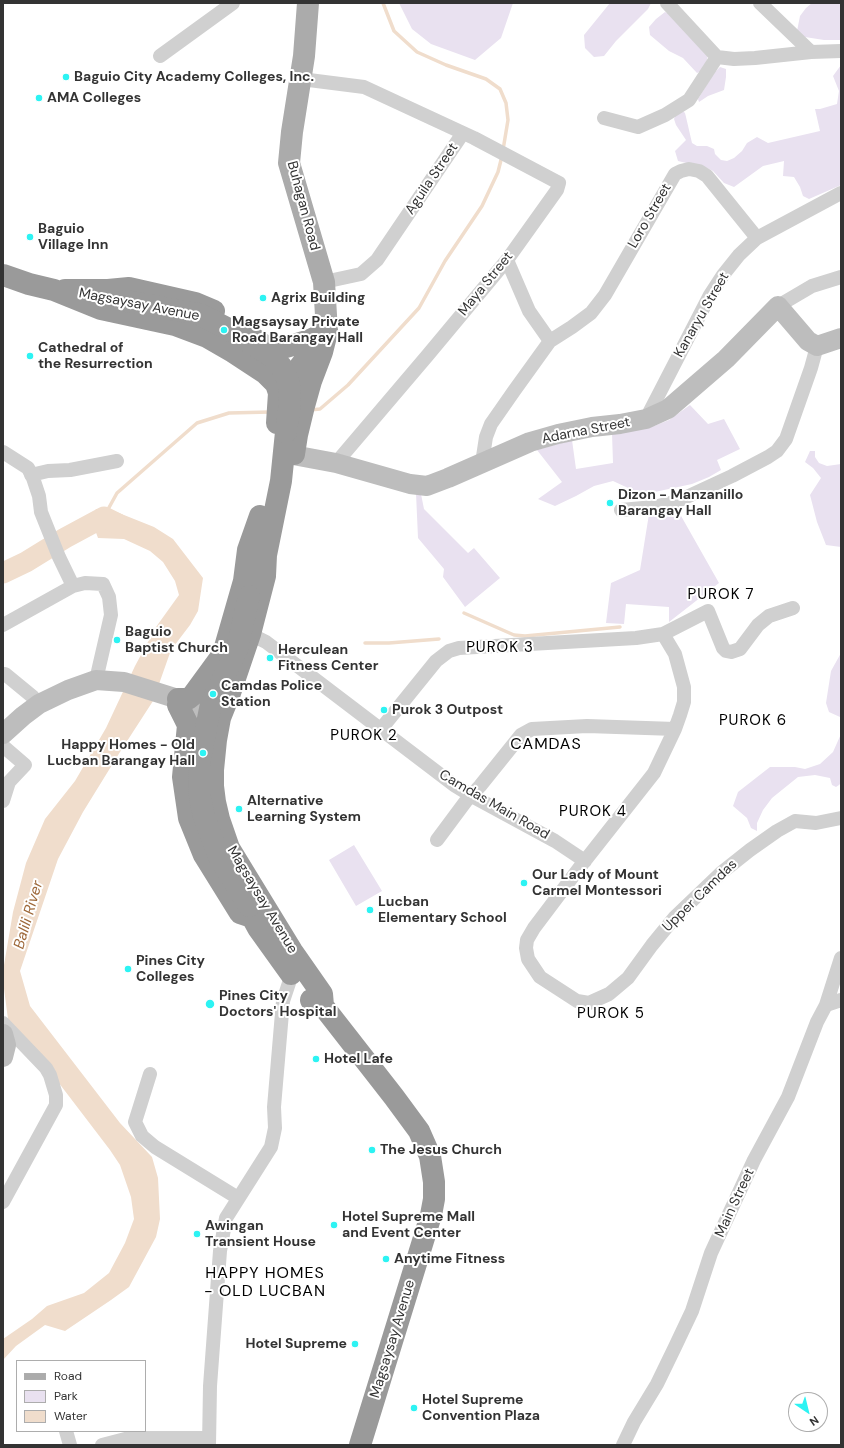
<!DOCTYPE html>
<style>
body{margin:0}
#map{position:relative;width:844px;height:1448px;overflow:hidden;background:#fff;font-family:"DM Sans",sans-serif}
canvas{display:block}
.frame{position:absolute;inset:0;border:4px solid #333;pointer-events:none}
.legend{position:absolute;left:16px;top:1360px;width:130px;height:72px;box-sizing:border-box;background:#fff;border:1px solid #adadad;margin:0;padding:5px 7px;list-style:none;font-size:12px;color:#333}
.legend li{display:flex;align-items:center;gap:8px;height:20px}
.legend b{width:20px;border:1px solid #adadad}
.north{position:absolute;left:788px;top:1392px;width:40px;height:40px;box-sizing:border-box;background:#fff;border:1px solid #adadad;border-radius:50%;rotate:145deg;font-size:11px;font-weight:700;line-height:16px;text-align:center;color:#333}
.north::after{content:'';display:block;margin:auto;width:14px;height:18px;background:#2cf3f3;clip-path:polygon(50% 0,100% 100%,50% 72%,0 100%)}
</style>
<div id="map">
<canvas width="844" height="1448"></canvas>
<div class="frame"></div>
<ul class="legend">
<li><b style="height:5px;background:#ababab"></b>Road</li>
<li><b style="height:11px;background:#e9e1f0"></b>Park</li>
<li><b style="height:11px;background:#f0ddcc"></b>Water</li>
</ul>
<div class="north">N</div>
</div>
<script>
const context = document.querySelector('canvas').getContext('2d');
context.lineJoin = 'round';
function fillPath(path, color) {
  context.fillStyle = color;
  context.fill(path, 'evenodd');
}
function shape(rows) {
  const path = new Path2D();
  for (const r of rows) {
    path.moveTo(r[0], r[1]);
    for (let i = 2; i < r.length; i += 2) path.lineTo(r[i], r[i + 1]);
  }
  return path;
}
function stroke(path, color, width, dash) {
  context.strokeStyle = color;
  context.lineWidth = width;
  context.lineCap = dash ? 'butt' : 'round';
  context.setLineDash(dash || []);
  context.stroke(path);
}
function write(font, color, halo, rows, align = 'center') {
  context.font = font + ' "DM Sans",sans-serif';
  context.lineWidth = 4;
  context.setLineDash([]);
  context.textBaseline = 'middle';
  context.strokeStyle = halo;
  context.fillStyle = color;
  for (const [text, x, y, turn = 0] of rows) {
    context.save();
    context.translate(x, y);
    context.rotate((+turn || 0) * Math.PI / 180);
    context.textAlign = isNaN(turn) ? turn : align;
    if (halo) context.strokeText(text, 0, 0);
    context.fillText(text, 0, 0);
    context.restore();
  }
}
const green = shape([
 [399,3,513,3,501,38,475,60,431,44,412,29],
 [610,3,651,3,648,9,616,41,604,56,594,57,585,48,584,35],
 [812,3,839,3,841,5,841,40,824,40,805,37,797,31,800,16,806,8],
 [665,12,669,14,708,55,705,69,697,73,683,58,669,51,650,35,649,27,656,19],
 [841,65,841,185,809,199,803,196,800,187,794,177,783,176,784,161,763,166,734,187,724,183,713,171,707,168,678,161,675,151,686,140,676,125,674,119,676,114,682,110,685,113,686,117,692,143,697,146,707,146,714,149,715,154,721,160,727,161,734,158,742,151,747,143,757,137,768,143,820,131,815,109,820,109,837,104,839,91,833,76],
 [720,67,726,69,726,77,724,90,708,96,699,102,698,99,709,81,712,75],
 [690,405,708,424,724,419,740,449,717,460,721,470,709,477,692,484,650,493,639,493,613,481,594,486,576,496,555,506,538,499,562,482,537,450,572,440,576,469,613,463,612,433,654,426,669,420],
 [810,451,815,451,815,457,819,463,827,466,841,464,841,547,826,545,817,522,810,495,821,478,813,468,805,462],
 [416,493,421,494,424,509,468,553,474,548,500,578,465,607,443,577,444,569,418,538],
 [676,507,719,583,669,622,669,607,626,604,624,624,606,623,611,583,640,570,649,514],
 [841,653,841,721,840,717,829,712,826,703,831,671],
 [841,734,841,783,839,785,836,787,832,785,830,778,815,775,798,777,772,798,763,810,757,823,757,831,751,828,747,818,733,806,738,792,770,767,795,767,805,769,820,764,833,752],
 [354,845,382,891,356,906,329,860]
]);
const water = shape([
 [96,509,114,511,154,527,173,539,203,578,198,611,190,625,171,650,153,701,120,752,83,812,58,859,20,971,30,1006,120,1123,152,1157,158,1178,160,1219,156,1237,129,1287,111,1300,65,1331,45,1325,16,1346,3,1360,3,1339,32,1319,47,1306,84,1293,109,1273,125,1243,134,1219,131,1197,120,1165,110,1150,36,1053,9,1027,3,981,3,971,13,912,26,863,45,819,75,781,106,728,135,666,156,627,179,595,175,581,163,562,150,551,124,539,98,538,91,519]
]);
const stream = shape([
 [383,3,394,31,417,52,446,65,486,79,500,89,506,103,508,120,503,150],
 [310,410,320,409,348,385,419,308,445,261,482,206,498,172,502,156],
 [106,513,117,493,197,423,229,413,270,412],
 [464,613,514,635,525,636,620,627],
 [365,643,389,643,439,639]
]);
const river = shape([
 [3,573,26,562,65,538,104,517,118,524]
]);
const street = shape([
 [667,3,717,57],
 [760,3,811,52],
 [160,56,233,3],
 [717,57,734,59,755,58,811,52,841,51],
 [301,79,364,87,474,138,559,183,557,190,507,260,427,356,336,463],
 [604,118,638,127,665,115,689,100,717,57],
 [507,260,529,311,550,341],
 [324,282,361,274,377,260,463,133],
 [778,306,812,286,841,277],
 [646,419,710,295,723,275,739,255,757,238,841,193],
 [3,452,28,468,33,478,39,496,41,512,59,557,73,586],
 [482,463,486,437,491,424,514,391,550,341,572,327,591,313,605,295,675,174,681,171,689,169,699,171,707,176,757,238],
 [31,475,48,471,70,470,117,461],
 [621,510,654,507,678,501,732,476,768,457,777,451,786,439,811,368,817,346],
 [3,625,73,586,85,583,103,584,109,597,111,615,96,680],
 [250,634,266,642,454,785,472,796,555,841,585,861],
 [663,634,675,654,684,687,684,702,680,715,675,729,654,773,580,867,534,928,527,940,526,948,528,959,540,977,577,1001,589,1003,609,994,628,978,652,945,675,917,721,873,750,850,777,831,795,821,816,823,841,818],
 [3,674,5,674,33,697,39,704],
 [381,729,436,661,449,651,459,648,636,638,663,634,708,611,723,648,726,651,731,652,740,649,758,625,769,616,793,608],
 [3,746,25,765,9,782,3,801],
 [437,840,466,801,480,786,521,735,532,729,587,726,675,729],
 [826,1005,841,1000],
 [3,1023,46,1068,50,1075,56,1095,56,1105,3,1202],
 [150,1074,135,1122,142,1136,155,1147,238,1198],
 [66,1431,70,1445],
 [102,1445,129,1438,209,1438],
 [209,1445,210,1386,220,1251,226,1218,271,1147,275,1128,274,1107,283,1001,292,974],
 [623,1445,634,1422,657,1384,674,1349,692,1311,711,1253,754,1160,788,1097,817,1022,826,1005,841,958]
]);
const secondary = shape([
 [293,455,336,463,410,484,427,486,448,478,530,442,558,434,592,427,620,424,646,419,668,409,726,359,778,306,808,341,817,346,841,338],
 [3,734,23,716,39,704,68,690,96,680,124,682,178,699,197,706,200,710,220,718],
 [3,1034,6,1045,3,1057]
]);
const primary = shape([
 [308,3,304,56,292,132,289,163,324,282,327,332]
]);
const highway = shape([
 [3,275,29,284,54,290,101,309,175,325,207,337,233,352,265,373,276,384,279,393,277,423],
 [65,290,108,290,129,288,195,303,214,311],
 [253,338,270,349,276,350,310,340,327,332],
 [279,393,320,341],
 [286,432,281,481,266,555,265,576,250,634,230,693,220,718,216,740,213,770,213,786,215,802,219,819,229,848,292,951,322,994,323,1006],
 [294,454,297,435,304,406,311,381,322,352,327,332],
 [178,699,188,699,193,695,223,654,244,581,248,550,260,516],
 [178,705,188,725,183,777,189,818,204,855,240,913,252,917],
 [249,906,252,917,258,928,291,974],
 [311,1000,323,1006,394,1097,419,1131,430,1156,434,1182,434,1199,431,1215,360,1445]
]);
const highwayBridge = shape([
 [126,301,199,314,225,327,271,356,281,366,287,378,289,384,290,403,286,432],
 [249,596,237,649,211,704,199,763,200,797,204,817,219,857,249,906]
]);
const markers = [
 [66,77,4,"#2cf3f3"],
 [39,98,4,"#2cf3f3"],
 [30,237,4,"#2cf3f3"],
 [263,298,4,"#2cf3f3"],
 [224,330,4,"#2cf3f3"],
 [30,356,4,"#2cf3f3"],
 [610,503,4,"#2cf3f3"],
 [117,640,4,"#2cf3f3"],
 [270,658,4,"#2cf3f3"],
 [213,694,4,"#2cf3f3"],
 [384,710,4,"#2cf3f3"],
 [203,753,4,"#2cf3f3"],
 [239,809,4,"#2cf3f3"],
 [524,883,4,"#2cf3f3"],
 [370,910,4,"#2cf3f3"],
 [128,969,4,"#2cf3f3"],
 [210,1004,5,"#2cf3f3"],
 [316,1059,4,"#2cf3f3"],
 [372,1150,4,"#2cf3f3"],
 [334,1225,4,"#2cf3f3"],
 [197,1234,4,"#2cf3f3"],
 [386,1259,4,"#2cf3f3"],
 [355,1344,4,"#2cf3f3"],
 [414,1408,4,"#2cf3f3"]
];
const poiNames = [
 ["Baguio City Academy Colleges, Inc.",74,77],
 ["AMA Colleges",47,98],
 ["Baguio",38,229],
 ["Village Inn",38,245],
 ["Agrix Building",271,298],
 ["Magsaysay Private",232,322],
 ["Road Barangay Hall",232,338],
 ["Cathedral of",38,348],
 ["the Resurrection",38,364],
 ["Dizon - Manzanillo",618,495],
 ["Barangay Hall",618,511],
 ["Baguio",125,632],
 ["Baptist Church",125,648],
 ["Herculean",278,650],
 ["Fitness Center",278,666],
 ["Camdas Police",221,686],
 ["Station",221,702],
 ["Purok 3 Outpost",392,710],
 ["Happy Homes - Old",195,745,"right"],
 ["Lucban Barangay Hall",195,761,"right"],
 ["Alternative",247,801],
 ["Learning System",247,817],
 ["Our Lady of Mount",532,875],
 ["Carmel Montessori",532,891],
 ["Lucban",378,902],
 ["Elementary School",378,918],
 ["Pines City",136,961],
 ["Colleges",136,977],
 ["Pines City",219,996],
 ["Doctors' Hospital",219,1012],
 ["Hotel Lafe",324,1059],
 ["The Jesus Church",380,1150],
 ["Hotel Supreme Mall",342,1217],
 ["and Event Center",342,1233],
 ["Awingan",205,1226],
 ["Transient House",205,1242],
 ["Anytime Fitness",394,1259],
 ["Hotel Supreme",347,1344,"right"],
 ["Hotel Supreme",422,1400],
 ["Convention Plaza",422,1416]
];
const streetNames = [
 ["Aguila Street",432,179,-56],
 ["Buhagan Road",303,206,75],
 ["Loro Street",650,216,-60],
 ["Maya Street",486,284,-51],
 ["Magsaysay Avenue",139,305,11],
 ["Kanaryu Street",702,315,-60],
 ["Adarna Street",586,431,-11],
 ["Camdas Main Road",494,805,30],
 ["Upper Camdas",700,896,-44],
 ["Magsaysay Avenue",262,900,59],
 ["Main Street",735,1203,-65],
 ["Magsaysay Avenue",393,1339,-73]
];
const neighbourhoodNames = [
 ["PUROK 7",721,595],
 ["PUROK 3",500,648],
 ["PUROK 6",753,721],
 ["PUROK 2",364,736],
 ["PUROK 4",593,812],
 ["PUROK 5",611,1014]
];
const waterNames = [
 ["Balili River",29,915,-74]
];
const quarterNames = [
 ["CAMDAS",546,745],
 ["HAPPY HOMES",265,1274],
 ["- OLD LUCBAN",265,1292]
];
fillPath(green, '#e9e1f0');
fillPath(water, '#f0ddcc');
stroke(stream, '#f0ddcc', 3.5);
stroke(river, '#f0ddcc', 21);
stroke(street, '#d0d0d0', 14);
stroke(secondary, '#bdbdbd', 20);
stroke(primary, '#ababab', 22);
stroke(highway, '#9a9a9a', 22);
stroke(highwayBridge, '#9a9a9a', 22);
for (const [x, y, r, color] of markers) {
  const dot = new Path2D();
  dot.arc(x, y, r, 0, 2 * Math.PI);
  context.fillStyle = color;
  context.fill(dot);
  stroke(dot, '#fff', 1.5);
}
write('bold 14px', '#333', '#fff', poiNames, 'left');
write('14px', '#333', '#fff', streetNames);
context.letterSpacing = '1px';
write('15px', '#000', '#fff', neighbourhoodNames);
context.letterSpacing = '0px';
write('italic 15px', '#9d6738', '#fff', waterNames);
context.letterSpacing = '1px';
write('16px', '#000', '#fff', quarterNames);
context.letterSpacing = '0px';
</script>
